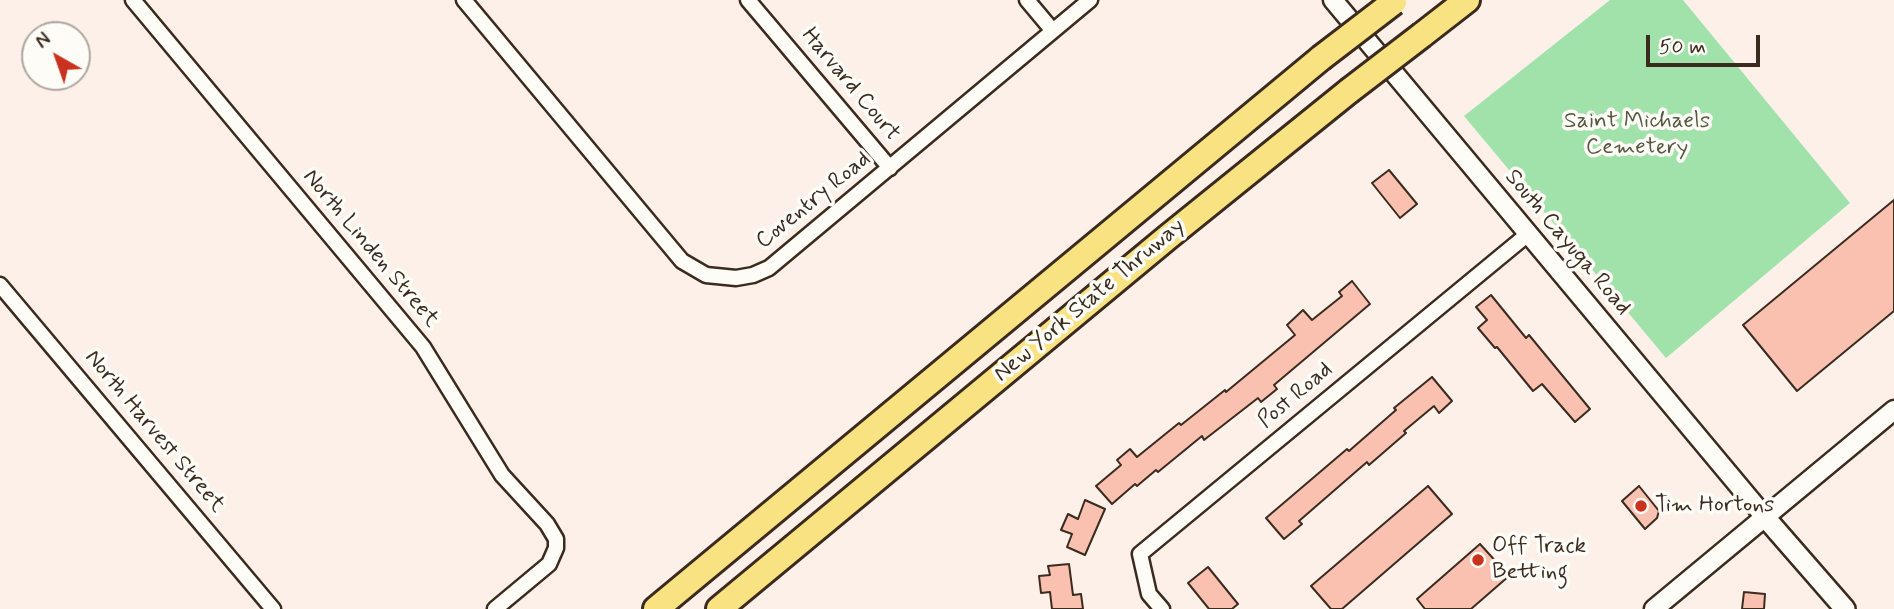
<!DOCTYPE html>
<style>
body{margin:0}
#map{position:relative;width:1894px;height:609px;overflow:hidden;background:#fcf0e9;font-family:Mynerve,sans-serif}
canvas{display:block}
.north{position:absolute;left:21px;top:21px;width:70px;height:70px;box-sizing:border-box;background:#fdfcf7;border:2px solid #afa8a0;border-radius:50%;rotate:320deg;font-size:19px;font-weight:700;line-height:28px;text-align:center;color:#3b2a1e}
.north::after{content:'';display:block;margin:auto;width:24px;height:32px;background:#c8321e;clip-path:polygon(50% 0,100% 100%,50% 72%,0 100%)}
.scale{position:absolute;left:1646px;top:35px;width:114px;height:32px;box-sizing:border-box;border:4px solid #3b2a1e;border-top:0;padding-left:9px;font-size:21px;line-height:24px;white-space:nowrap;color:#3b2a1e;-webkit-text-stroke:5px #fdfcf7;paint-order:stroke}
</style>
<div id="map">
<canvas width="1894" height="609"></canvas>
<div class="north">N</div>
<div class="scale">50 m</div>
</div>
<script>
const context = document.querySelector('canvas').getContext('2d');
context.lineJoin = 'round';
function fillPath(path, color) {
  context.fillStyle = color;
  context.fill(path, 'evenodd');
}
function shape(rows) {
  const path = new Path2D();
  for (const r of rows) {
    path.moveTo(r[0], r[1]);
    for (let i = 2; i < r.length; i += 2) path.lineTo(r[i], r[i + 1]);
  }
  return path;
}
function stroke(path, color, width, dash) {
  context.strokeStyle = color;
  context.lineWidth = width;
  context.lineCap = dash ? 'butt' : 'round';
  context.setLineDash(dash || []);
  context.stroke(path);
}
function write(font, color, halo, rows, align = 'center') {
  context.font = font + ' Mynerve,sans-serif';
  context.lineWidth = 7;
  context.setLineDash([]);
  context.textBaseline = 'middle';
  context.strokeStyle = halo;
  context.fillStyle = color;
  for (const [text, x, y, turn = 0] of rows) {
    context.save();
    context.translate(x, y);
    context.rotate((+turn || 0) * Math.PI / 180);
    context.textAlign = isNaN(turn) ? turn : align;
    if (halo) context.strokeText(text, 0, 0);
    context.fillText(text, 0, 0);
    context.restore();
  }
}
const green = shape([
 [1610,0,1683,0,1850,203,1666,358,1464,116]
]);
const building = shape([
 [1389,170,1417,204,1400,218,1372,183,1389,170],
 [1894,200,1894,311,1797,391,1743,325,1894,200],
 [1352,281,1370,304,1274,385,1277,389,1261,402,1258,398,1204,440,1202,436,1158,472,1156,470,1137,486,1135,484,1112,504,1096,486,1121,465,1117,460,1130,449,1137,457,1179,423,1181,425,1225,390,1226,392,1295,335,1287,325,1303,310,1312,320,1342,296,1339,292,1352,281],
 [1491,295,1526,338,1529,335,1590,409,1575,422,1542,384,1533,391,1497,347,1495,348,1478,328,1487,320,1476,307,1491,295],
 [1432,377,1452,401,1439,413,1434,406,1404,431,1406,433,1369,465,1367,462,1299,521,1302,524,1284,539,1266,518,1347,449,1349,451,1396,410,1394,408,1432,377],
 [1428,486,1452,514,1342,609,1331,609,1311,586,1428,486],
 [1639,486,1659,511,1657,518,1645,529,1622,501,1639,486],
 [1085,500,1105,509,1085,555,1067,547,1072,534,1061,530,1068,514,1078,519,1085,500],
 [1480,544,1509,576,1471,609,1425,609,1417,599,1480,544],
 [1069,564,1073,595,1081,594,1083,609,1052,609,1050,592,1041,593,1039,576,1050,575,1048,566,1069,564],
 [1208,567,1238,604,1232,609,1209,609,1188,583,1208,567],
 [1744,592,1765,594,1764,609,1742,609,1744,592]
]);
const minor = shape([
 [133,0,423,347,502,475,547,524,556,539,556,548,549,564,495,609],
 [464,0,682,261,706,275,736,278,753,275,769,268,1090,0],
 [748,0,890,168],
 [1027,0,1053,31],
 [0,285,273,609],
 [1162,609,1149,594,1140,554,1528,234]
]);
const tertiary = shape([
 [1333,0,1764,516],
 [1654,609,1894,410]
]);
const secondary = shape([
 [1764,516,1845,609]
]);
const motorway = shape([
 [1422,35,1467,0],
 [656,609,1321,58],
 [719,609,1168,237,1349,91]
]);
const motorwayBridge = shape([
 [1321,58,1394,2],
 [1349,91,1422,35]
]);
const markers = [
 [1641,506,7,"#c8321e"],
 [1478,560,7,"#c8321e"]
];
const streetNames = [
 ["Harvard Court",850,85,50],
 ["Coventry Road",814,201,-39],
 ["South Cayuga Road",1567,243,50],
 ["North Linden Street",370,249,50],
 ["New York State Thruway",1090,301,-40],
 ["Post Road",1296,396,-40],
 ["North Harvest Street",154,432,50]
];
const parkNames = [
 ["Saint Michaels",1637,122],
 ["Cemetery",1637,148]
];
const poiNames = [
 ["Tim Hortons",1655,506],
 ["Off Track",1492,547],
 ["Betting",1492,573]
];
fillPath(green, '#a1e2ab');
fillPath(building, '#fac1b1');
stroke(building, '#3b2a1e', 2);
stroke(minor, '#3b2a1e', 19);
stroke(tertiary, '#3b2a1e', 23);
stroke(secondary, '#3b2a1e', 24);
stroke(motorway, '#3b2a1e', 30);
stroke(minor, '#fdfcf7', 14);
stroke(tertiary, '#fdfcf7', 18);
stroke(secondary, '#fdfcf7', 19);
stroke(motorway, '#f8e281', 24);
stroke(motorwayBridge, '#3b2a1e', 30, []);
stroke(motorwayBridge, '#f8e281', 24);
for (const [x, y, r, color] of markers) {
  const dot = new Path2D();
  dot.arc(x, y, r, 0, 2 * Math.PI);
  context.fillStyle = color;
  context.fill(dot);
  stroke(dot, '#fdfcf7', 2.5);
}
write('23px', '#3b2a1e', '#fdfcf7', streetNames);
write('23px', '#545841', '#fdfcf7', parkNames);
write('23px', '#3b2a1e', '#fdfcf7', poiNames, 'left');
</script>
